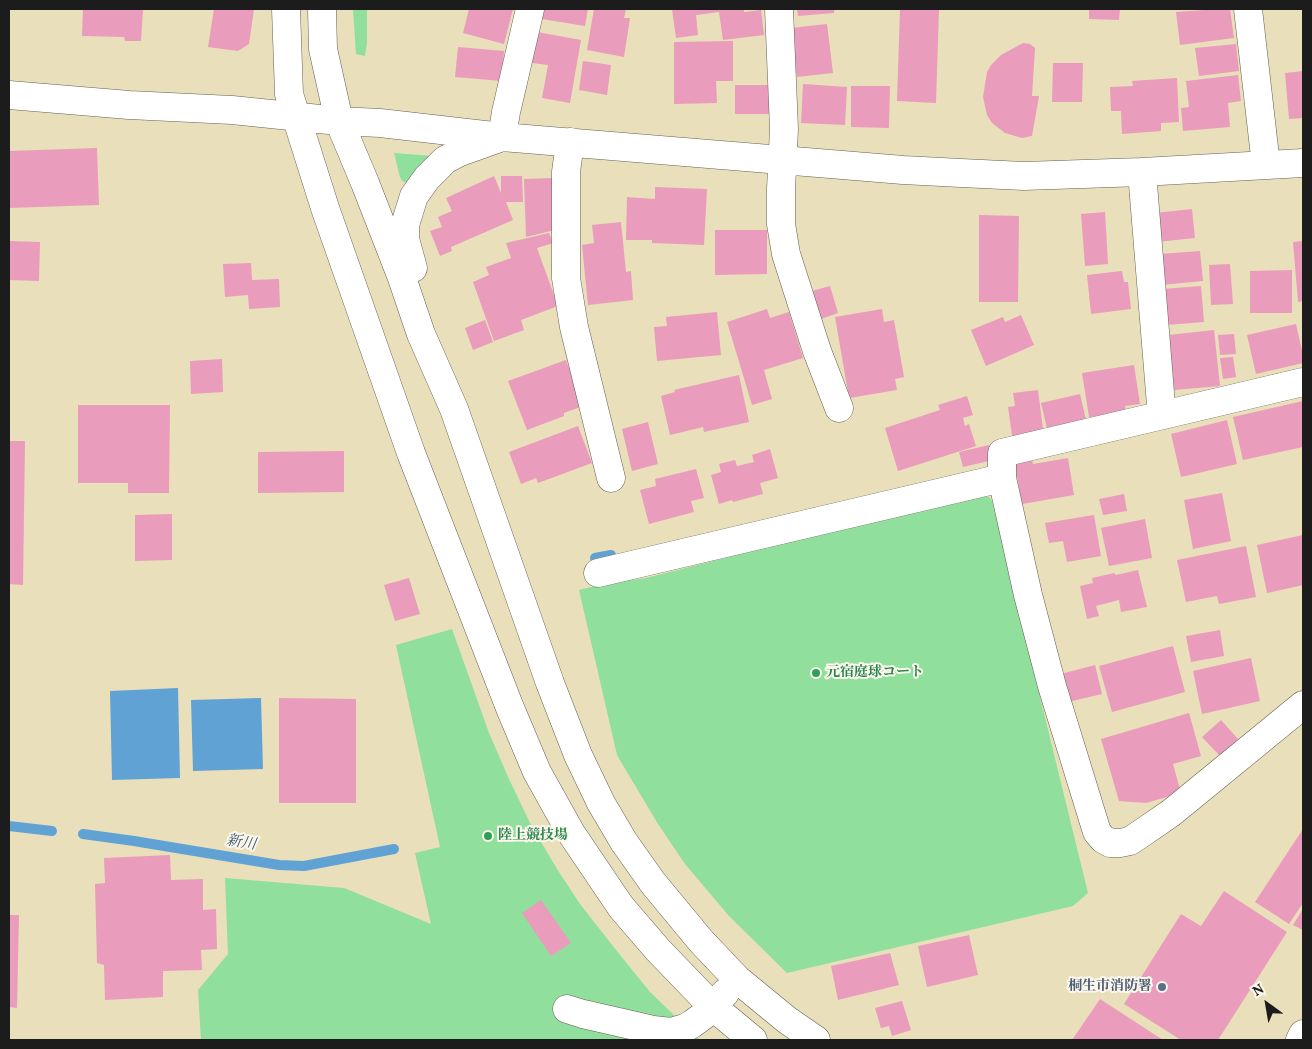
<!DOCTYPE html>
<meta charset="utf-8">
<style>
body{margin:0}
#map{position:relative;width:1312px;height:1049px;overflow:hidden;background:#e9dfba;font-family:Vollkorn,serif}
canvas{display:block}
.frame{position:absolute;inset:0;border:10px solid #1c1c1c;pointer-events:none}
.north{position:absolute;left:1242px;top:979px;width:50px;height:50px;-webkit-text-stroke:4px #fbf7ec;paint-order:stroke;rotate:328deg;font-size:14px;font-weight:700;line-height:20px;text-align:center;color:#1c1c1c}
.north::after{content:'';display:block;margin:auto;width:18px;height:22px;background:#1c1c1c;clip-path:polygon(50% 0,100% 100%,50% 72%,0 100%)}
</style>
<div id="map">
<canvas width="1312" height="1049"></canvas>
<div class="frame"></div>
<div class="north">N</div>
</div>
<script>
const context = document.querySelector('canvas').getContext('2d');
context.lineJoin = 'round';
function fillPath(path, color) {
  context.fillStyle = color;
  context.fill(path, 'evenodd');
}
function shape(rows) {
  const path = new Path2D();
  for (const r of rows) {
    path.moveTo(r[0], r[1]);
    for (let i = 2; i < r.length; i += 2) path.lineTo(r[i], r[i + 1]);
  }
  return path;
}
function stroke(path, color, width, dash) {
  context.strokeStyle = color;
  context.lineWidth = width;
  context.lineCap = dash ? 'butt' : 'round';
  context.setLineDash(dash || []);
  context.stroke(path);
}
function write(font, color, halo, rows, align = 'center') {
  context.font = font + ' Vollkorn,"Noto Serif JP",serif';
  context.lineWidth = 4;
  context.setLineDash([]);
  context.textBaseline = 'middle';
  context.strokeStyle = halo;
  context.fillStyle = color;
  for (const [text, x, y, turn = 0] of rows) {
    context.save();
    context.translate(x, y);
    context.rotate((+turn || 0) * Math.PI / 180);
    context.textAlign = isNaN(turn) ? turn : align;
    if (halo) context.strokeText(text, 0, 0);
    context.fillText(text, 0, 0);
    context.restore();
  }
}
const green = shape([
 [353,9,367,9,367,43,365,56,356,54],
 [394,153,433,156,408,183,402,181,400,177],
 [982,493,990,498,992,501,1088,893,1073,906,787,973,729,916,685,864,658,824,624,767,617,755,579,590,631,577,632,580,646,578],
 [452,629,489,733,509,779,531,825,557,869,580,904,616,950,650,992,700,1040,201,1040,198,990,228,954,225,878,344,888,431,924,415,853,440,847,396,645]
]);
const water = shape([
 [178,688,180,778,112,780,110,691],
 [261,698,263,769,193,771,191,700]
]);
const stream = shape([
 [595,558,611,555],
 [9,826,52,831],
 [83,834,134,841,279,865,304,866,394,849]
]);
const building = shape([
 [83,9,143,9,141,41,125,41,124,37,82,36],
 [214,9,254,9,249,44,238,51,208,47],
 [469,9,513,9,504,44,463,33],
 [543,9,588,9,585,26,542,19],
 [594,9,626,9,624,18,630,18,624,57,587,50],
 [672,9,744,9,744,12,761,10,764,35,723,40,719,12,696,15,698,35,676,38],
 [797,9,834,9,834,13,798,16],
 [900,9,939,9,936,103,897,101],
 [1089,9,1120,9,1119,20,1089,19],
 [1219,9,1230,9,1234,38,1180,45,1176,12],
 [827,24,833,73,797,77,791,28],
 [537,32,581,40,570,103,542,98,548,65,532,63],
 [733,41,733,81,716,81,717,103,674,104,674,42],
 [1023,43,1030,44,1035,48,1032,96,1039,96,1032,136,1022,138,1005,133,992,123,987,115,983,97,987,72,991,65,1001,55],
 [1236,44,1239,71,1199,76,1195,48],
 [458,47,504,51,502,81,455,77],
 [583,61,611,65,607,95,579,90],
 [1053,63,1083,63,1082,102,1052,102],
 [1303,71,1303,118,1289,119,1285,73],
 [1238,75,1241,101,1228,103,1230,127,1183,131,1181,108,1189,107,1186,81],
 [1177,78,1179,122,1161,123,1161,131,1122,134,1121,111,1111,111,1110,87,1133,86,1132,81],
 [803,84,847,87,845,125,801,123],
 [735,85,769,85,769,114,735,114],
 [851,86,890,86,889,128,851,127],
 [97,148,99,205,9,208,9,151],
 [494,176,501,193,501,176,522,176,523,202,506,202,513,220,451,247,452,251,440,256,430,231,442,227,438,217,452,211,446,198],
 [554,178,555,230,526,237,524,179],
 [655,187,707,189,704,245,652,243,652,240,626,240,627,197,655,199],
 [1192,209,1195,238,1157,242,1155,213],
 [1105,212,1108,264,1085,266,1081,214],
 [979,215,1019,216,1018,302,979,302],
 [621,222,626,272,631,271,633,300,588,305,582,245,594,243,592,225],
 [715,230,767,230,767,274,715,275],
 [549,233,553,243,537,248,558,306,521,320,524,330,494,341,473,282,489,275,486,267,511,258,506,243],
 [9,241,40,242,39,281,9,280],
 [1303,241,1303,301,1298,302,1293,242],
 [1200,251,1203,281,1162,285,1160,254],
 [251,263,252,280,279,279,280,307,249,309,248,295,225,297,223,264],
 [1230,264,1233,304,1211,305,1209,265],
 [1292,270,1292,313,1250,313,1250,271],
 [1122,271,1124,282,1128,282,1131,309,1091,314,1087,275],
 [830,286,838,313,821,319,812,291],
 [1201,286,1204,322,1166,325,1162,289],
 [767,309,770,318,789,312,803,358,764,370,772,399,752,405,727,322],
 [882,309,884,322,894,320,904,377,895,379,897,390,849,398,835,317],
 [717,312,721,355,657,361,654,327,667,326,666,317],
 [1021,315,1034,345,986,366,971,330,1003,317,1005,322],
 [485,320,493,342,473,350,465,328],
 [1296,324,1303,355,1303,363,1256,374,1247,335],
 [1214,330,1220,386,1174,390,1168,335],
 [1234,334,1236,354,1220,355,1218,335],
 [1233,357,1236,377,1223,379,1220,358],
 [222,359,223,392,191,394,190,361],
 [566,360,583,406,564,413,564,416,527,430,508,381],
 [1134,365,1140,404,1125,406,1126,412,1089,417,1082,373],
 [739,375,749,422,704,432,703,427,670,435,661,396,675,392,674,390],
 [1038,390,1044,437,1013,442,1008,407,1015,406,1013,393],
 [1080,394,1087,424,1048,433,1041,403],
 [967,396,973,415,963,418,965,426,969,424,976,446,898,471,885,428,940,410,938,405],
 [1303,401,1303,447,1243,460,1233,417],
 [78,405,170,405,169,493,128,493,128,483,78,483],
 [1227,420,1237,464,1181,477,1171,434],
 [648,422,658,464,632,471,622,429],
 [578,426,592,463,538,483,536,478,521,484,509,452],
 [9,441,25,441,23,585,9,584],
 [989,445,993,460,963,467,959,452],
 [770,449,778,478,760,483,763,494,733,502,732,500,719,504,711,475,721,472,719,464,735,460,737,466,754,462,752,455],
 [344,451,344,492,258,493,258,452],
 [1068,458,1074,495,1022,504,1017,476,1013,476,1011,463,1032,459,1033,464],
 [696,469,704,498,691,501,694,512,649,524,640,490,656,486,655,479],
 [1222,493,1231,541,1193,549,1184,500],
 [1124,494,1127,511,1103,515,1099,499],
 [172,514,172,560,135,561,135,515],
 [1094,515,1101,556,1067,562,1063,541,1049,543,1045,523],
 [1145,519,1152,558,1109,566,1101,528],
 [1303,535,1303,585,1267,593,1257,545],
 [1246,546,1256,597,1219,604,1217,596,1186,602,1177,560],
 [1138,570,1147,607,1121,612,1119,600,1096,606,1099,616,1087,619,1080,586,1093,583,1092,578,1114,573,1116,575],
 [409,578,420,614,395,621,384,585],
 [1220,630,1224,656,1191,662,1186,636],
 [1173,646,1185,692,1112,712,1099,666],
 [1251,658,1260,701,1202,714,1193,671],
 [1095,665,1102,694,1068,702,1061,674],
 [279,698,356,699,356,803,279,803],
 [1189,713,1201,756,1173,764,1181,793,1146,803,1119,801,1101,739],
 [1221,720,1238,739,1220,756,1202,737],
 [1303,829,1303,903,1289,924,1255,902],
 [170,855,171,880,203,879,203,910,216,909,217,949,201,950,202,970,163,971,163,997,105,1000,104,965,97,963,95,884,105,883,104,858],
 [1224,891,1287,932,1218,1040,1181,1040,1124,1004,1181,914,1201,926],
 [541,900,571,943,551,956,522,913],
 [1303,909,1303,930,1293,925],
 [9,915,19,915,17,1008,9,1007],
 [969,935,978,975,927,987,918,946],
 [890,953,899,985,838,1000,831,966],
 [1100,999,1163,1040,1072,1040],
 [902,1001,911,1030,892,1036,889,1026,881,1028,875,1008]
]);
const minor = shape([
 [286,9,289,94,325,208,411,453,510,708,537,772,571,833,621,907,658,950,712,1006,753,1040],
 [322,9,323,49,339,121,365,183,402,278,421,334,454,409,550,683,578,755,601,803,624,842,653,883,701,941,737,979,787,1020,816,1040],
 [779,9,784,129,781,189,781,224,786,254,817,351,839,408],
 [1248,9,1266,165],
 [9,95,129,105,232,110,339,121,380,123,502,137,903,170,961,173,1024,176,1142,172,1303,163],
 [570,142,566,172,566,278,574,327,611,478],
 [1142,172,1161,405,1163,415],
 [413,268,405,239,405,225,414,196,427,178,445,160,460,152,502,137,506,112,530,9],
 [1002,478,1002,453,1303,382],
 [598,573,1002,478,1028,595,1052,686,1097,832,1103,839,1110,843,1120,843,1130,841,1139,835,1171,813,1303,705],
 [567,1009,583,1014,653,1030,671,1032,685,1028,692,1024,703,1016,725,993],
 [1300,1040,1303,1034]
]);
const markers = [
 [816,673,5,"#2e9e5b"],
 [488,836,5,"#2e9e5b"],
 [1162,987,5,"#5c6f8a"]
];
const leisureNames = [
 ["元宿庭球コート",826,673],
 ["陸上競技場",498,836]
];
const serviceNames = [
 ["桐生市消防署",1152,987]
];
const waterNames = [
 ["新川",241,844,9]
];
fillPath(green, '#90df9d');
fillPath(water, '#61a2d4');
stroke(stream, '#61a2d4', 10);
fillPath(building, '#ea9cbc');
stroke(minor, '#646053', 29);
stroke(minor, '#fff', 28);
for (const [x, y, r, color] of markers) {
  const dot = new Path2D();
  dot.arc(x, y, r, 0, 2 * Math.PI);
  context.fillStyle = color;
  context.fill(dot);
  stroke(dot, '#fbf7ec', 2);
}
write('bold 14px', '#27864d', '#fbf7ec', leisureNames, 'left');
write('bold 14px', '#4e5e75', '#fbf7ec', serviceNames, 'right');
write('italic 15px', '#3b586f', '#fbf7ec', waterNames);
</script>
